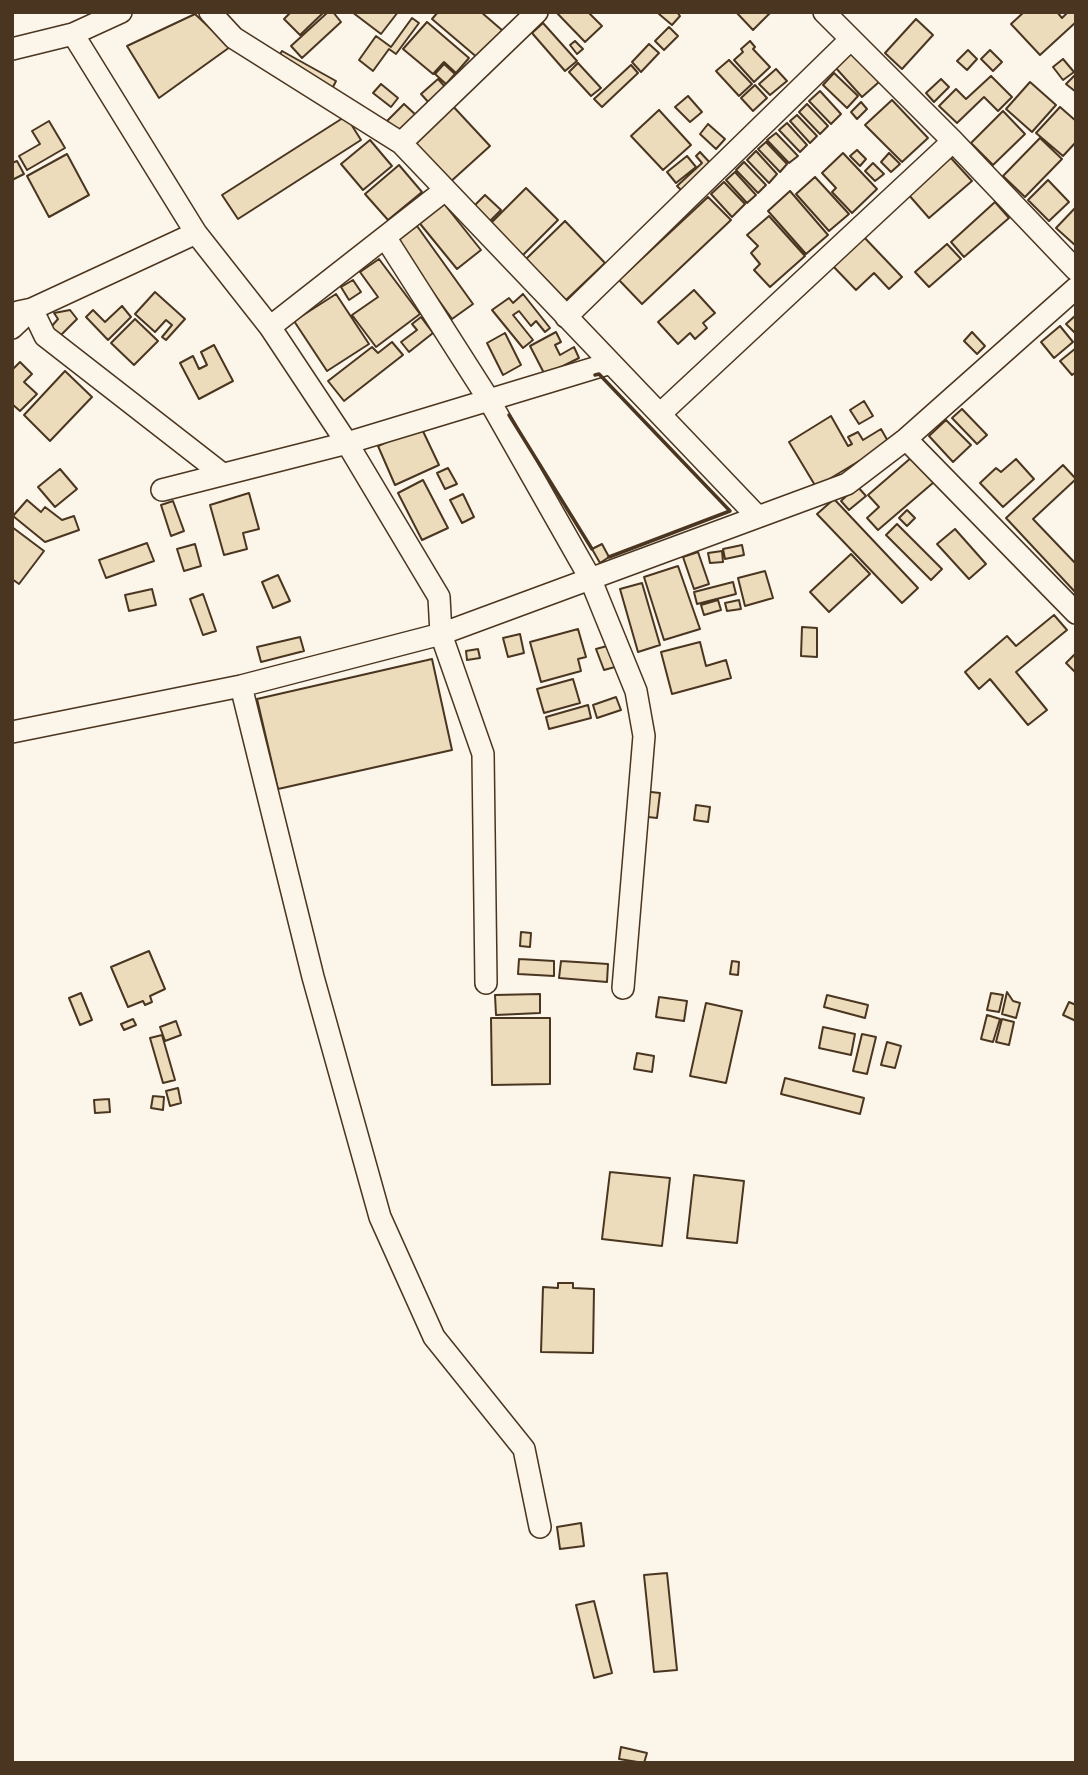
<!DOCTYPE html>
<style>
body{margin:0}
#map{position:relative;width:1088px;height:1775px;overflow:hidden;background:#fbf6e9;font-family:Figtree,sans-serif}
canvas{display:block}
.frame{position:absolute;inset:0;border:14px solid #4a3520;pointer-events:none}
</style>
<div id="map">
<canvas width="1088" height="1775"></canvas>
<div class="frame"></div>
</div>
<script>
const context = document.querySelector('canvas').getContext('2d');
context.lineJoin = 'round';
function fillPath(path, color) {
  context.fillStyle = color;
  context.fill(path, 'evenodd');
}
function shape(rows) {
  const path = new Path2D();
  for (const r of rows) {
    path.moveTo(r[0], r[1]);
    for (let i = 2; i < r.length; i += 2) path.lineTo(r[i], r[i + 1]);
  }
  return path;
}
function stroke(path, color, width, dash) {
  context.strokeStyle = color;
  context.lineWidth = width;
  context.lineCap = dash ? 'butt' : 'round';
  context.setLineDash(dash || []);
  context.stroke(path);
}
const building = shape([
 [291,12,324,12,300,35,284,19,291,12],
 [328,12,333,12,341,22,302,58,291,46,328,12],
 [352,12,398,12,381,34,352,12],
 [438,12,481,12,503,31,479,59,432,19,438,12],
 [556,12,588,12,602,26,585,42,556,12],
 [661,12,677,12,680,16,672,25,659,14,661,12],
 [736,12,771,12,753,30,736,12],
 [1024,12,1057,12,1062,18,1068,12,1076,12,1076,22,1040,55,1011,24,1024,12],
 [195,14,230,47,159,98,127,46,195,14],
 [412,18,419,23,396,54,389,49,373,71,359,60,376,36,391,47,412,18],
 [916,19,933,35,902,69,885,53,916,19],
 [427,22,469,58,456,73,444,62,433,74,403,49,427,22],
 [543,23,577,61,565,71,532,33,543,23],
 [669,27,678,36,664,50,655,41,669,27],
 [575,41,583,49,577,54,570,45,575,41],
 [750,41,755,47,753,49,770,67,754,82,734,60,743,52,741,49,750,41],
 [649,44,659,53,641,72,632,62,649,44],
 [968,50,977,59,967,70,957,61,968,50],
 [990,50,1002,62,993,71,981,59,990,50],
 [282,51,336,81,332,89,277,59,282,51],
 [851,52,879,82,862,97,835,67,851,52],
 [1063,59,1074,72,1063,80,1053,67,1063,59],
 [729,60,752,84,739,96,716,71,729,60],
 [578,63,601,88,591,96,569,72,578,63],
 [444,64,455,74,446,84,435,74,444,64],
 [631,65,638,73,602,107,594,99,631,65],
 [776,69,787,81,770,95,759,84,776,69],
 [834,73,858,96,847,108,823,85,834,73],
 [1076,74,1076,92,1066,84,1076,74],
 [991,76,1012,97,998,111,984,97,957,123,939,106,956,89,966,99,991,76],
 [438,79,447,89,430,104,421,94,438,79],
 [941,79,949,87,934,102,926,93,941,79],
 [1030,82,1056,105,1032,132,1006,109,1030,82],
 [381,84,398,98,391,107,373,93,381,84],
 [755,85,767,98,753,111,741,98,755,85],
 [820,91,841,114,831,124,809,101,820,91],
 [688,96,702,112,690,122,675,107,688,96],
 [892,100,928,138,902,162,865,125,892,100],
 [861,102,867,109,857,119,851,112,861,102],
 [450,103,490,146,448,184,409,141,450,103],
 [404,104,417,116,400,134,387,121,404,104],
 [807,104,828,126,820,134,799,112,807,104],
 [1060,107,1076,121,1076,142,1063,156,1036,133,1060,107],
 [659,110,691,145,663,170,631,136,659,110],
 [1003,111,1025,134,993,165,971,143,1003,111],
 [797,115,817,136,810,143,790,121,797,115],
 [346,116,361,140,238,219,222,195,346,116],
 [49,121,65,148,27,170,19,156,40,144,32,131,49,121],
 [787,123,807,145,800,152,779,130,787,123],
 [708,124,725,139,716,149,700,134,708,124],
 [776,133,798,156,789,163,767,140,776,133],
 [1040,138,1062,159,1025,197,1003,176,1040,138],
 [370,140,392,166,363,190,341,164,370,140],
 [766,142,787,164,780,172,758,149,766,142],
 [857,150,866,159,860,166,850,156,857,150],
 [756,151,777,174,769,183,747,160,756,151],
 [700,152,712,165,683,192,677,186,702,163,696,156,700,152],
 [843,153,877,189,852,213,832,192,836,188,822,173,843,153],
 [889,153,900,164,891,172,881,162,889,153],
 [67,154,89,195,49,217,27,176,67,154],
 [687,156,696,167,676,183,667,172,687,156],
 [950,157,972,181,929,218,908,194,950,157],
 [17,161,24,174,12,180,12,163,17,161],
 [744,162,766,185,758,193,736,170,744,162],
 [873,163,884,174,875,181,865,171,873,163],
 [399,165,422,192,388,220,365,194,399,165],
 [735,172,756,195,747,203,726,180,735,172],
 [815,177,849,214,829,231,796,194,815,177],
 [1048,180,1069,202,1049,221,1028,200,1048,180],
 [724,182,745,204,732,217,711,194,724,182],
 [526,188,558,220,522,256,490,224,526,188],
 [790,191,828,235,806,254,768,211,790,191],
 [485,195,501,210,490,221,474,206,485,195],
 [708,197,731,220,642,304,619,280,708,197],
 [441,200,481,250,457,269,417,220,441,200],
 [995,202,1009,218,964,257,951,242,995,202],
 [1076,207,1076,246,1056,228,1076,207],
 [769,216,805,256,770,287,754,270,760,264,751,253,758,246,747,235,769,216],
 [565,221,605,263,566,300,526,259,565,221],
 [417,226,473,304,452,319,396,240,417,226],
 [862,235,902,277,889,289,874,273,856,290,831,264,862,235],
 [947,244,961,259,929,287,915,272,947,244],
 [379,259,420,314,376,347,352,315,378,297,360,272,379,259],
 [353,280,361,292,349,300,341,287,353,280],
 [694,290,715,313,703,323,707,328,695,339,690,333,678,344,658,322,694,290],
 [155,292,185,319,166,340,162,337,172,325,166,320,155,332,135,314,155,292],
 [336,294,369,344,327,371,294,321,336,294],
 [523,294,550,328,545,332,536,321,531,326,519,311,513,315,533,340,523,348,492,310,509,298,513,303,523,294],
 [122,306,131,317,108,340,86,317,93,310,105,322,122,306],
 [70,310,77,319,60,336,51,327,58,319,54,313,70,310],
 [1076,315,1076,334,1066,324,1076,315],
 [421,317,433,333,409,352,401,342,417,330,412,324,421,317],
 [135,319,158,341,134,365,111,343,135,319],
 [1060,326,1073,342,1054,358,1041,342,1060,326],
 [556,332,561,342,555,345,560,355,574,347,579,358,545,375,530,346,556,332],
 [972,332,985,346,977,354,964,341,972,332],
 [505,333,521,365,503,375,487,343,505,333],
 [392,342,403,355,344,401,328,381,372,347,378,353,392,342],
 [214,345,233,381,199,399,180,363,193,356,199,369,207,365,201,352,214,345],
 [1076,348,1076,372,1072,375,1060,361,1076,348],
 [20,362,32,374,24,382,37,394,20,411,12,404,12,370,20,362],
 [65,371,92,397,50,441,24,415,65,371],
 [864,401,873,416,859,424,850,410,864,401],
 [962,409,987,435,977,444,952,418,962,409],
 [831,416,848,446,852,444,848,437,858,432,863,440,881,429,889,443,816,487,789,442,831,416],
 [946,420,971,445,953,462,929,436,946,420],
 [421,427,439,465,395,485,378,446,421,427],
 [912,457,934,482,878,530,867,518,879,507,868,495,912,457],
 [1016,459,1034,479,1003,507,980,483,996,468,1001,472,1016,459],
 [1063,465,1076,479,1033,519,1076,564,1076,593,1006,518,1063,465],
 [448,468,457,484,445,489,437,473,448,468],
 [60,469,77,489,55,507,38,487,60,469],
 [423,480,448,528,422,540,398,493,423,480],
 [857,486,866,496,849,510,841,501,857,486],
 [249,493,259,529,243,533,247,549,224,555,210,505,249,493],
 [463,494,474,517,462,523,450,500,463,494],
 [834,499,918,588,902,603,817,514,834,499],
 [27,500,41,512,45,507,62,520,74,516,79,530,45,542,13,516,27,500],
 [173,501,184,531,171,536,161,505,173,501],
 [907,510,915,518,907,526,899,518,907,510],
 [897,524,942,569,931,580,886,535,897,524],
 [12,527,44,551,19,584,12,579,12,527],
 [955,529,986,564,969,579,937,544,955,529],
 [147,543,154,561,106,578,99,560,147,543],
 [195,544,201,566,184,571,177,549,195,544],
 [602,544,609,557,600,563,592,549,602,544],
 [742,545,744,555,725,559,723,549,742,545],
 [722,551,723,562,710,563,708,553,722,551],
 [698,552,709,584,694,589,683,557,698,552],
 [851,554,870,574,829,612,810,592,851,554],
 [678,566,700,629,664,640,644,577,678,566],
 [765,571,773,598,745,606,738,578,765,571],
 [278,575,290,601,273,608,262,582,278,575],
 [733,582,736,594,697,604,694,592,733,582],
 [642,583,660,645,638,652,620,589,642,583],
 [152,589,156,605,129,611,125,595,152,589],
 [203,594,216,631,203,635,190,599,203,594],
 [718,600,721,610,704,615,701,605,718,600],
 [739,600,741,609,727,611,725,603,739,600],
 [1054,615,1067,630,1016,672,1047,710,1028,725,990,679,979,689,965,672,1007,636,1016,646,1054,615],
 [802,627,817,628,817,657,801,656,802,627],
 [578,629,586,657,578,659,581,671,541,682,530,642,578,629],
 [520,634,524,653,508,657,503,638,520,634],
 [300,637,304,651,261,662,257,647,300,637],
 [700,642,706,666,726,660,731,678,672,694,661,652,700,642],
 [607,646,615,667,604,670,596,649,607,646],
 [478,649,480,658,467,660,466,651,478,649],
 [1074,655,1076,657,1076,673,1066,663,1074,655],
 [432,659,452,750,278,789,257,699,432,659],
 [573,679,580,703,544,713,537,689,573,679],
 [616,697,621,710,597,718,593,705,616,697],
 [588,705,591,718,549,729,546,717,588,705],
 [642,791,660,793,657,818,639,816,642,791],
 [696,805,710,807,708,822,694,820,696,805],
 [521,932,531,933,530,947,520,946,521,932],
 [149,951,165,989,150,996,152,1002,145,1005,143,1001,128,1007,111,967,149,951],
 [519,959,554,961,554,976,518,974,519,959],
 [561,961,608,964,607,982,559,978,561,961],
 [732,961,739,962,738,975,730,974,732,961],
 [1007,992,1013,1001,1020,1003,1016,1018,1002,1014,1007,992],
 [81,993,92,1020,80,1025,69,998,81,993],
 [991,993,1003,995,999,1012,987,1010,991,993],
 [540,994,540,1013,496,1015,495,995,540,994],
 [827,995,868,1005,865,1018,824,1007,827,995],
 [659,997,687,1001,684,1021,656,1017,659,997],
 [1069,1002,1076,1005,1076,1021,1063,1015,1069,1002],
 [706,1003,742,1011,726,1083,690,1076,706,1003],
 [987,1015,1000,1019,993,1042,981,1039,987,1015],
 [491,1018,550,1018,550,1084,492,1085,491,1018],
 [133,1019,136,1025,124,1030,121,1024,133,1019],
 [1002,1019,1014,1022,1009,1045,996,1042,1002,1019],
 [176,1021,181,1035,165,1041,160,1027,176,1021],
 [823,1027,855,1034,851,1055,819,1048,823,1027],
 [862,1034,876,1037,867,1074,853,1071,862,1034],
 [162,1035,175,1080,163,1083,150,1038,162,1035],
 [887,1042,901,1046,895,1068,881,1065,887,1042],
 [637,1053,654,1056,652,1072,634,1069,637,1053],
 [785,1078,864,1098,860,1114,781,1094,785,1078],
 [178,1088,181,1103,170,1106,166,1091,178,1088],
 [153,1096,164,1097,163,1110,151,1108,153,1096],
 [109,1099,110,1112,95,1113,94,1100,109,1099],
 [610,1172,670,1178,662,1246,602,1239,610,1172],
 [694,1175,744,1181,737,1243,687,1238,694,1175],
 [558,1283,573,1283,573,1288,594,1289,593,1353,541,1352,543,1287,558,1288,558,1283],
 [581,1523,584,1546,560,1549,557,1527,581,1523],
 [667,1573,677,1670,654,1672,644,1575,667,1573],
 [594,1601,612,1673,594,1678,576,1605,594,1601],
 [621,1747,647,1753,644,1763,619,1759,621,1747]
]);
const street = shape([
 [210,12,234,38,401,143,757,516],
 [824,12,953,141,1076,270],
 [73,34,196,233,270,327,347,443,439,597,441,634,483,754,486,983],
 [12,49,73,34,121,12],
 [401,143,537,12],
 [385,237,489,400,590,578,636,691,644,736,623,988],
 [18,312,32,309,196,233],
 [566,317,850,40],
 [270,327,445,190],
 [12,328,32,309,45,336,221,473],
 [660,414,953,141],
 [906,439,1076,613],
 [162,490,347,443,611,363],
 [241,686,313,977,380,1217,434,1337,524,1449,540,1527],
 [12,732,241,686,441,634,847,484,906,439,1076,288]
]);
const wall = shape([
 [595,375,599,374,730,511,609,557],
 [509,415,592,549]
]);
fillPath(building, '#ecdcbc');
stroke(building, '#4a3520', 2);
stroke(street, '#4a3520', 24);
stroke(street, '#fbf6e9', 21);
stroke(wall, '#4a3520', 3.5);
</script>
